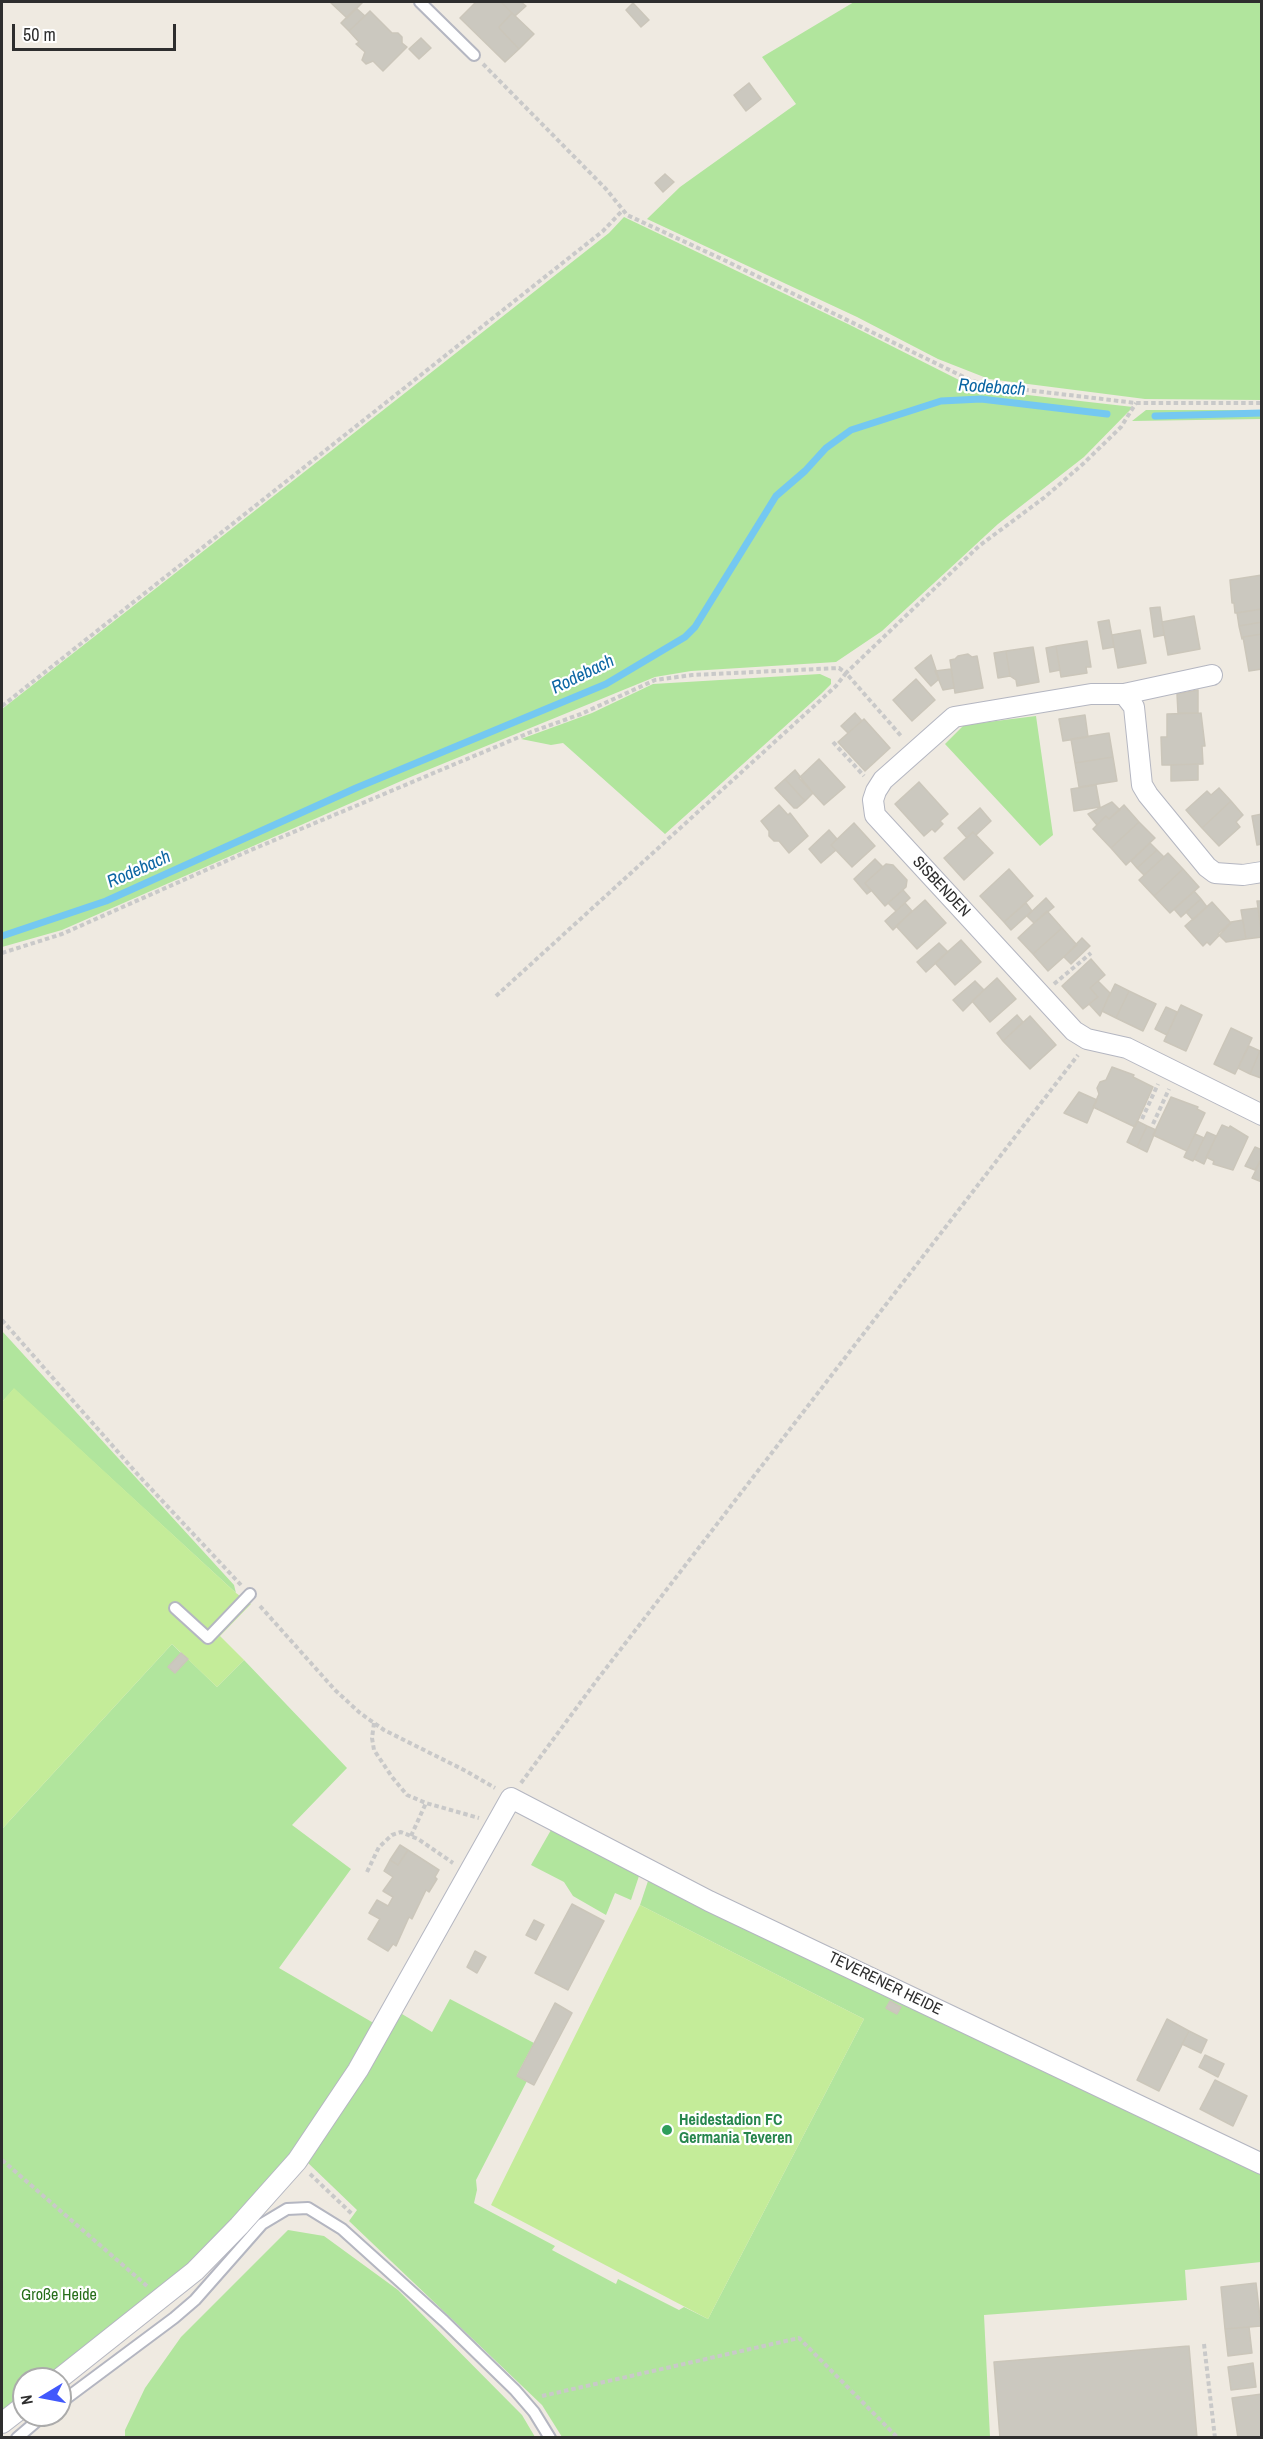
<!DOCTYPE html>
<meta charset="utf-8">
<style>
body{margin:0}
#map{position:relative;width:1263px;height:2439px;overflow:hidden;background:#efeae1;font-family:"Archivo Narrow",sans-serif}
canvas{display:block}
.frame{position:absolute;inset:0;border:3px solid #2e2e2e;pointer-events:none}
.north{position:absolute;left:12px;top:2367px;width:60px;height:60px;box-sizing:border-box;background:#fff;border:2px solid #ababab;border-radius:50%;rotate:260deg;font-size:16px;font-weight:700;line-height:24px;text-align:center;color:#2e2e2e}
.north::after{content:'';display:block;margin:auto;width:21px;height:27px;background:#4158fc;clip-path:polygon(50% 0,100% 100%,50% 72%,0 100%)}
.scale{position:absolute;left:12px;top:24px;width:164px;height:27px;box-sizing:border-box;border:3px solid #2e2e2e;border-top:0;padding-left:8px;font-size:18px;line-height:21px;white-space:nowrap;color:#2e2e2e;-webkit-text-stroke:4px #fff;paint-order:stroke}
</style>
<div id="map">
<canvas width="1263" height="2439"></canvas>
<div class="frame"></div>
<div class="north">N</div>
<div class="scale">50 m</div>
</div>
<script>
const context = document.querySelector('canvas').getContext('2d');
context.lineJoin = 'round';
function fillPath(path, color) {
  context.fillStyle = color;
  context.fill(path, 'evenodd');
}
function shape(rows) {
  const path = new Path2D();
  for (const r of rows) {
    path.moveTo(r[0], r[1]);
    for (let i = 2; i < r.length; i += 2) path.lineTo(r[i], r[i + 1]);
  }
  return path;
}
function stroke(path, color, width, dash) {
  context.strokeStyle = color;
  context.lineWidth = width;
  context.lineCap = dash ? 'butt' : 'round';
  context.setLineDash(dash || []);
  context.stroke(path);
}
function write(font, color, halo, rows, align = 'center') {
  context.font = font + ' "Archivo Narrow",sans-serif';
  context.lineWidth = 4.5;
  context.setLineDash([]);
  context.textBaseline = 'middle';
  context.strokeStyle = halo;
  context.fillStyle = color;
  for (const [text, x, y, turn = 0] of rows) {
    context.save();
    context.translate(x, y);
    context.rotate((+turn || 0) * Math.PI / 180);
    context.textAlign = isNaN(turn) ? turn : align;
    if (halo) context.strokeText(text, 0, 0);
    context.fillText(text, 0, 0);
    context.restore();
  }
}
const green = shape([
 [854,2,1261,2,1261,400,1145,399,989,379,938,359,857,317,647,219,680,187,796,104,762,57],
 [624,217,850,325,967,384,1001,392,1133,407,1084,457,998,524,882,631,836,662,691,671,655,677,408,778,62,930,2,947,2,709,609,233],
 [1146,410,1261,410,1261,419,1132,421],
 [820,674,831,679,831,684,821,694,665,834,563,743,551,745,521,739,592,713,653,684],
 [1036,716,1053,835,1040,846,945,744,964,725],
 [2,1331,234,1585,236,1593,14,1389,2,1402],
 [172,1644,181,1653,169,1667,188,1659,217,1687,244,1660,347,1768,292,1825,351,1869,279,1968,377,2025,292,2156,193,2266,53,2379,24,2379,24,2400,2,2417,2,1829],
 [551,1830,639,1876,631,1900,615,1893,606,1915,573,1896,564,1882,531,1865],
 [649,1878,1261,2171,1261,2262,1185,2270,1187,2300,984,2315,990,2437,562,2437,542,2405,349,2221,357,2210,306,2161,402,2014,432,2032,450,1999,534,2043,517,2075,527,2081,476,2180,477,2190,474,2203,555,2246,552,2250,616,2284,618,2279,679,2310,684,2307,708,2319,864,2019,640,1905],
 [288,2230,324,2236,398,2290,522,2415,535,2437,125,2437,125,2430,145,2388,181,2337]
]);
const pitch = shape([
 [14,1388,236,1593,251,1604,220,1636,244,1660,217,1687,172,1644,2,1829,2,1402],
 [640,1905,864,2019,708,2319,491,2205]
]);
const stream = shape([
 [1155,416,1262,413],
 [2,936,106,901,356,788,606,684,685,637,695,627,776,496,805,471,826,448,851,430,941,401,981,399,1107,414]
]);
const building = shape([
 [330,2,363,2,347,18,330,2],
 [476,2,501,2,512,13,499,27,500,29,519,49,505,62,460,18,476,2],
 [501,2,521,2,526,6,515,16,501,2],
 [633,3,649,20,641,27,626,10,633,3],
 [356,8,365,16,349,31,341,23,356,8],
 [370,11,392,33,398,33,402,37,402,43,407,47,383,71,373,61,366,64,362,60,365,52,356,44,359,42,349,31,370,11],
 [512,13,534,34,519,49,500,29,499,27,512,13],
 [421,38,431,48,419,59,409,49,421,38],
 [749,83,761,99,746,111,734,95,749,83],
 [665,174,674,182,663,192,655,183,665,174],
 [1262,575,1262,609,1235,613,1234,603,1232,603,1230,580,1262,575],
 [1160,607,1164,635,1154,637,1150,608,1160,607],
 [1262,609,1262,622,1239,626,1237,613,1262,609],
 [1194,616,1200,649,1168,655,1162,622,1194,616],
 [1109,620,1114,647,1103,649,1098,622,1109,620],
 [1262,622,1262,634,1243,637,1242,639,1239,626,1262,622],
 [1140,630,1146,663,1118,668,1112,635,1140,630],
 [1262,634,1262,669,1249,671,1243,637,1262,634],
 [1087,641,1091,667,1086,667,1087,673,1061,677,1056,646,1087,641],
 [1056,646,1060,670,1050,672,1046,648,1056,646],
 [1033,647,1039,682,1017,686,1016,680,1010,676,1006,651,1033,647],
 [1006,651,1010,676,998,678,994,653,1006,651],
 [968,654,972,657,977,656,983,688,955,693,950,660,955,659,958,656,968,654],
 [931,655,939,679,931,686,915,668,931,655],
 [951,669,954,688,943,690,935,671,951,669],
 [916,679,935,700,912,721,893,700,916,679],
 [1198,690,1198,713,1178,713,1177,694,1198,690],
 [855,713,862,721,848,733,841,726,855,713],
 [1201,713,1205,746,1202,746,1203,764,1162,765,1161,737,1167,737,1167,714,1201,713],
 [1085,715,1088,737,1063,741,1059,719,1085,715],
 [864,719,890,748,865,771,838,742,864,719],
 [1109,733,1113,757,1075,763,1071,739,1109,733],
 [1113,757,1117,781,1079,787,1075,763,1113,757],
 [819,759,845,787,824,805,799,778,819,759],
 [1198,764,1198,780,1171,781,1171,765,1198,764],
 [795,770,813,793,805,801,785,779,795,770],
 [785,779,805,801,797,808,794,808,775,788,785,779],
 [919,782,948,814,940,821,943,824,935,832,932,829,924,836,895,804,919,782],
 [1096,785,1100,807,1074,811,1071,789,1096,785],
 [1219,788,1231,801,1202,828,1186,810,1207,791,1211,795,1219,788],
 [1231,801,1243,815,1236,822,1240,827,1219,846,1202,828,1231,801],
 [1112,802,1120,810,1109,819,1106,816,1097,825,1088,814,1112,802],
 [779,805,788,815,790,813,808,836,789,853,779,841,774,841,769,836,769,831,761,821,779,805],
 [1124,805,1139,822,1111,848,1093,829,1106,816,1109,819,1124,805],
 [980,808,991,821,976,835,973,832,967,838,958,828,980,808],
 [1262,814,1262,844,1257,845,1252,816,1262,814],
 [1139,822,1155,838,1126,865,1111,848,1139,822],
 [854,823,875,846,852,867,831,845,854,823],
 [829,830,837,839,831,845,836,850,821,863,809,849,829,830],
 [973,832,993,853,964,880,944,858,973,832],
 [1150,843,1157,850,1137,868,1131,861,1150,843],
 [1157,850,1164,857,1144,875,1137,868,1157,850],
 [1168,853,1183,869,1154,896,1139,880,1168,853],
 [875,859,883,867,865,883,871,891,867,894,854,879,875,859],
 [886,864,893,865,907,880,906,887,885,906,865,883,886,864],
 [1009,869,1033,896,1004,922,980,896,1009,869],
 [1183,869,1199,887,1170,913,1154,896,1183,869],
 [903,890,910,898,896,911,888,903,903,890],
 [1194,891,1201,899,1181,917,1174,909,1194,891],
 [1046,898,1054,907,1034,923,1027,916,1046,898],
 [1201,899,1207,907,1193,920,1186,912,1201,899],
 [925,900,946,923,917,949,896,926,925,900],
 [1257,901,1262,901,1262,932,1258,908,1257,901],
 [1212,902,1231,923,1210,945,1207,942,1203,946,1185,926,1212,902],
 [905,903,912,911,893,930,885,921,905,903],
 [1026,903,1032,911,1011,930,1004,922,1026,903],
 [1258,908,1262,937,1246,939,1241,910,1258,908],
 [1047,911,1062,928,1033,954,1018,938,1047,911],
 [1243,920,1246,939,1226,942,1218,934,1231,922,1243,920],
 [1062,928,1077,945,1048,971,1033,954,1062,928],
 [1082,938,1090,946,1071,964,1064,957,1082,938],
 [961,940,981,962,955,985,935,963,961,940],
 [939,943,948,952,926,972,917,962,939,943],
 [1091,959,1105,975,1090,988,1098,997,1083,1009,1062,986,1091,959],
 [997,978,1016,999,990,1022,972,1001,997,978],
 [975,981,984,990,963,1011,953,1000,975,981],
 [1098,981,1110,993,1100,1016,1089,1004,1098,997,1090,988,1098,981],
 [1115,984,1129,991,1116,1018,1102,1011,1115,984],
 [1129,991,1156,1004,1143,1031,1116,1018,1129,991],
 [1181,1005,1202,1015,1186,1051,1164,1041,1181,1005],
 [1166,1007,1177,1012,1167,1035,1155,1029,1166,1007],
 [1017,1015,1023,1022,1003,1041,997,1033,1017,1015],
 [1030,1016,1056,1045,1030,1069,1003,1041,1030,1016],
 [1231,1028,1252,1038,1235,1074,1214,1064,1231,1028],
 [1249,1046,1260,1051,1250,1074,1238,1068,1249,1046],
 [1260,1051,1262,1052,1261,1078,1250,1074,1260,1051],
 [1112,1067,1134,1075,1133,1077,1153,1087,1135,1127,1093,1107,1099,1094,1097,1088,1100,1082,1106,1080,1112,1067],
 [1079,1092,1097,1100,1087,1123,1064,1113,1079,1092],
 [1171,1097,1198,1107,1197,1109,1205,1113,1187,1151,1153,1135,1171,1097],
 [1137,1121,1147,1126,1137,1147,1127,1142,1137,1121],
 [1222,1125,1229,1128,1230,1126,1248,1137,1233,1170,1213,1164,1214,1161,1206,1157,1222,1125],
 [1147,1126,1156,1130,1147,1152,1137,1147,1147,1126],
 [1207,1132,1216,1136,1204,1164,1194,1159,1207,1132],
 [1195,1134,1204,1138,1193,1161,1184,1157,1195,1134],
 [1255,1147,1262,1150,1262,1158,1255,1170,1245,1166,1255,1147],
 [1262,1158,1262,1182,1252,1178,1262,1158],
 [181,1653,188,1659,175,1673,168,1667,181,1653],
 [400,1845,408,1850,398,1865,390,1860,400,1845],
 [408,1850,439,1870,435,1877,437,1879,429,1892,426,1890,412,1919,409,1917,396,1946,393,1944,388,1951,368,1939,380,1919,369,1913,377,1900,388,1906,393,1897,383,1891,393,1877,384,1871,390,1860,398,1865,408,1850],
 [572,1904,604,1921,568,1990,535,1973,572,1904],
 [534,1920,544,1925,536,1940,526,1935,534,1920],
 [475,1951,486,1957,477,1973,467,1967,475,1951],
 [890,2001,901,2007,897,2014,886,2008,890,2001],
 [555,2003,572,2013,534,2085,517,2076,555,2003],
 [1167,2019,1189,2031,1159,2091,1137,2080,1167,2019],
 [1189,2031,1207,2040,1201,2053,1182,2044,1189,2031],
 [1205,2055,1224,2064,1218,2077,1199,2067,1205,2055],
 [1215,2080,1247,2096,1233,2126,1200,2109,1215,2080],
 [1256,2283,1261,2326,1225,2329,1221,2287,1256,2283],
 [1249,2327,1252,2353,1228,2356,1225,2329,1249,2327],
 [1189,2346,1197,2438,1000,2438,994,2362,1189,2346],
 [1253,2363,1256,2387,1231,2390,1228,2367,1253,2363],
 [1262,2394,1262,2438,1238,2438,1232,2398,1262,2394]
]);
const path = shape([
 [483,64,606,189,627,215,724,260,968,379,984,385,1136,403,1262,403],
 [2,706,603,231,622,211],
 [833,742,864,776],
 [2,953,62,934,251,850,531,732,581,714,655,680,692,675,839,668,846,673,979,546,1045,497,1084,463,1121,427,1136,403],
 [1054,984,1091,953],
 [496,996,836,686,846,673,902,737],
 [1142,1119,1158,1084],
 [1153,1124,1169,1089],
 [2,1320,140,1477,241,1585],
 [260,1606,335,1690,360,1713,384,1730,466,1771,495,1788],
 [374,1723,372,1738,374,1750,392,1777,407,1795,426,1803,479,1818],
 [521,1783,597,1680,1078,1055],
 [411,1836,426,1803],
 [367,1872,379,1847,392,1835,401,1832,418,1839,453,1863],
 [2,2160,147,2286],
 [310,2174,352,2214],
 [1204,2344,1215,2438],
 [542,2396,799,2338,898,2438]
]);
const lane = shape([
 [420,2,474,55],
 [175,1608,208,1638,250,1594],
 [60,2403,174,2318,195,2300,262,2224,287,2209,308,2208,342,2229,444,2321,515,2390,534,2412,550,2438],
 [17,2438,44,2415]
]);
const street = shape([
 [1124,694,1212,675],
 [1262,872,1243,875,1215,873,1207,867,1148,795,1142,785,1134,707,1124,694,1091,694,954,717,883,780,876,791,873,800,875,815,1074,1031,1087,1039,1127,1048,1262,1115],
 [59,2379,195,2271,239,2226,297,2161,358,2070,511,1798,709,1901,1262,2164],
 [2,2423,24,2406]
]);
const markers = [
 [667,2130,6,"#2e9e5b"]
];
const streetNames = [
 ["SISBENDEN",941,887,47],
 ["TEVERENER HEIDE",885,1984,26]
];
const leisureNames = [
 ["Heidestadion FC",679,2121],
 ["Germania Teveren",679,2139]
];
const parkNames = [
 ["Große Heide",59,2296]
];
const waterNames = [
 ["Rodebach",992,388,4],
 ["Rodebach",583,675,-26],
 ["Rodebach",139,870,-24]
];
fillPath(green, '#b1e59d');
fillPath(pitch, '#c4ec99');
stroke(stream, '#74c8f1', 7);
fillPath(building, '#cbc8bf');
stroke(building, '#cbc6ba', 1.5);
stroke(lane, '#b4b6c1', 14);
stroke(street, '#b4b6c1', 22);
stroke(path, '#c9c9c9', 4, [4.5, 3]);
stroke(lane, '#fff', 10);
stroke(street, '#fff', 20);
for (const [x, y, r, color] of markers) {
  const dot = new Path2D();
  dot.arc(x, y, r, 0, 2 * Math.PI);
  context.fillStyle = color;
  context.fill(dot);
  stroke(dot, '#fff', 2);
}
write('16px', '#2e2e2e', '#fff', streetNames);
write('bold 16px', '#27864d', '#fff', leisureNames, 'left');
write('16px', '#276e1a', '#fff', parkNames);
write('italic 18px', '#0c66a3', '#fff', waterNames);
</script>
